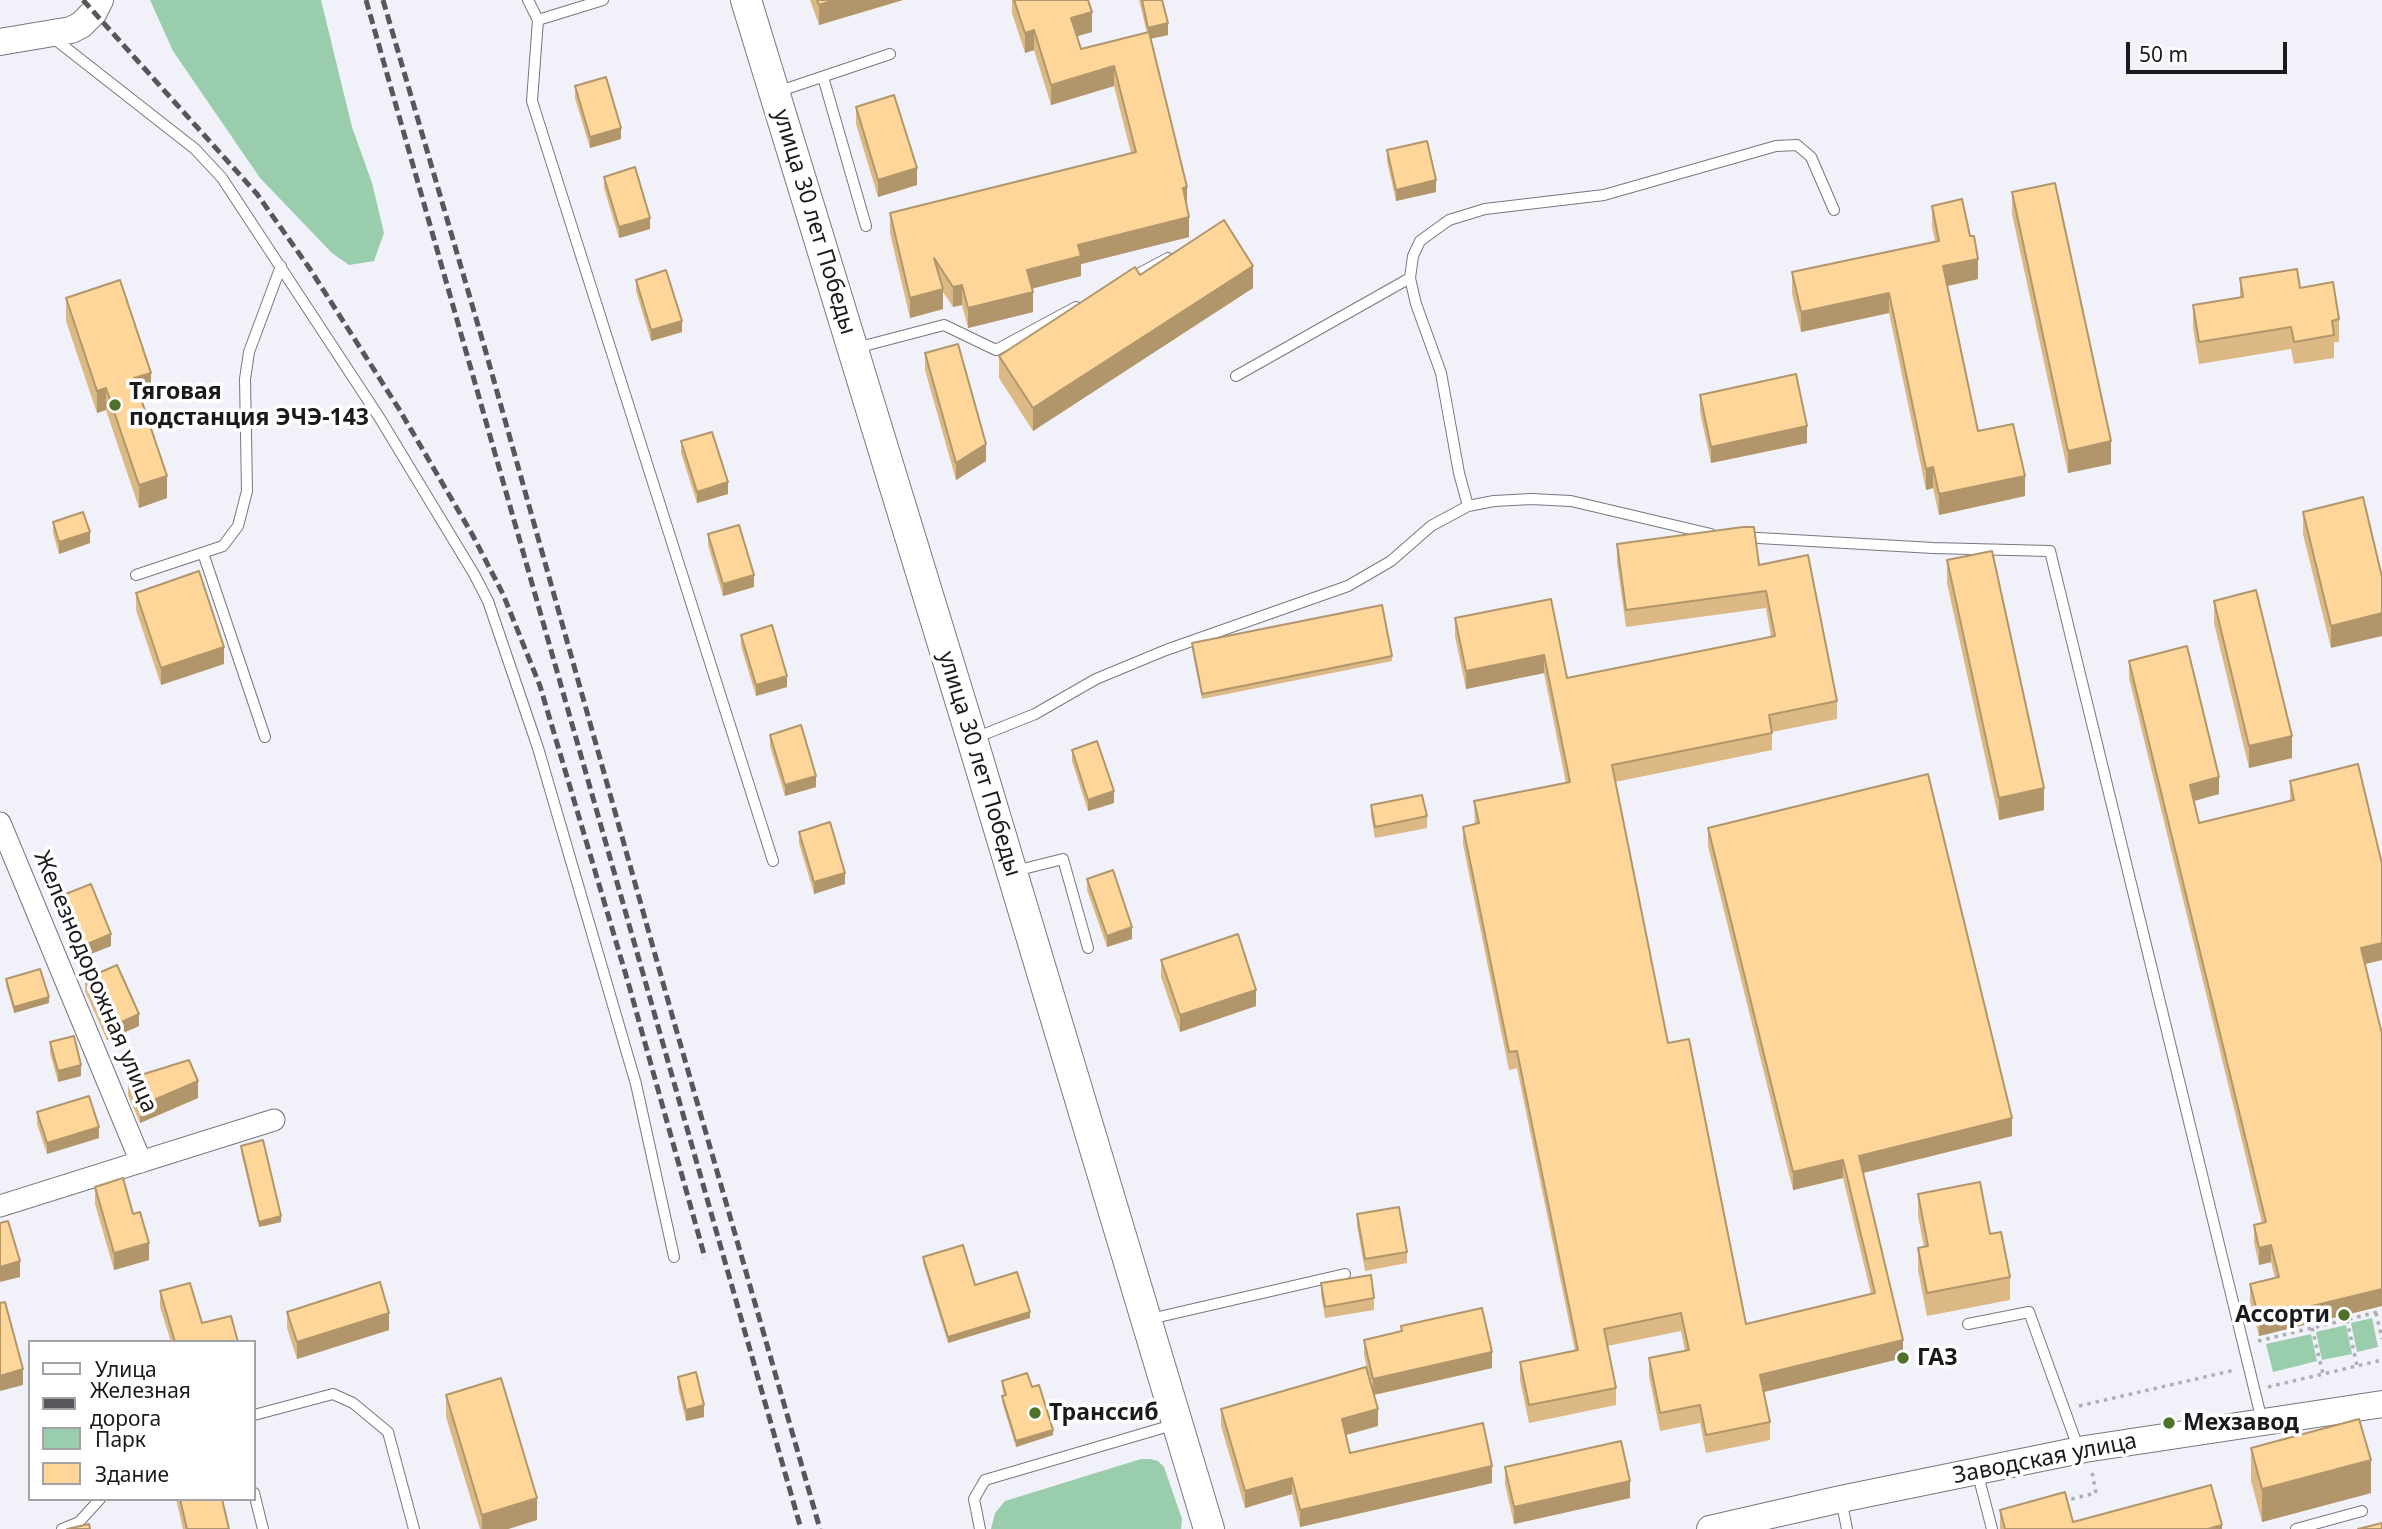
<!DOCTYPE html>
<meta charset="utf-8">
<style>
body{margin:0}
#map{position:relative;width:2382px;height:1529px;overflow:hidden;background:#f1f1fa;font-family:"Noto Sans",sans-serif}
canvas{display:block}
.legend{position:absolute;left:28px;top:1340px;width:228px;height:161px;box-sizing:border-box;background:#fff;border:2px solid #a3a3a5;margin:0;padding:9px 12px;list-style:none;font-size:21px;color:#1a1a1d}
.legend li{display:flex;align-items:center;gap:14px;height:35px}
.legend b{width:35px;border:2px solid #a3a3a5}
.scale{position:absolute;left:2126px;top:42px;width:161px;height:32px;box-sizing:border-box;border:4px solid #1a1a1d;border-top:0;padding-left:9px;font-size:21px;line-height:24px;white-space:nowrap;color:#1a1a1d;-webkit-text-stroke:5px #fff;paint-order:stroke}
</style>
<div id="map">
<canvas width="2382" height="1529"></canvas>
<ul class="legend">
<li><b style="height:9px;background:#fff"></b>Улица</li>
<li><b style="height:9px;background:#56565b"></b>Железная дорога</li>
<li><b style="height:19px;background:#99cdac"></b>Парк</li>
<li><b style="height:19px;background:#ffd699"></b>Здание</li>
</ul>
<div class="scale">50 m</div>
</div>
<script>
const context = document.querySelector('canvas').getContext('2d');
context.lineJoin = 'round';
function fillPath(path, color) {
  context.fillStyle = color;
  context.fill(path, 'evenodd');
}
function shape(rows) {
  const path = new Path2D();
  for (const r of rows) {
    path.moveTo(r[0], r[1]);
    for (let i = 2; i < r.length; i += 2) path.lineTo(r[i], r[i + 1]);
  }
  return path;
}
function stroke(path, color, width, dash) {
  context.strokeStyle = color;
  context.lineWidth = width;
  context.lineCap = dash ? 'butt' : 'round';
  context.setLineDash(dash || []);
  context.stroke(path);
}
function write(font, color, halo, rows, align = 'center') {
  context.font = font + ' "Noto Sans",sans-serif';
  context.lineWidth = 7;
  context.setLineDash([]);
  context.textBaseline = 'middle';
  context.strokeStyle = halo;
  context.fillStyle = color;
  for (const [text, x, y, turn = 0] of rows) {
    context.save();
    context.translate(x, y);
    context.rotate((+turn || 0) * Math.PI / 180);
    context.textAlign = isNaN(turn) ? turn : align;
    if (halo) context.strokeText(text, 0, 0);
    context.fillText(text, 0, 0);
    context.restore();
  }
}
const green = shape([
 [150,0,321,0,352,127,372,183,384,233,374,261,349,265,332,253,260,178,173,51],
 [2372,1318,2378,1347,2357,1352,2351,1323],
 [2346,1325,2352,1354,2322,1360,2316,1332],
 [2311,1334,2317,1361,2273,1372,2266,1344],
 [1141,1459,1150,1459,1158,1461,1164,1467,1182,1519,1181,1529,991,1529,995,1513,1005,1501]
]);
const path = shape([
 [2376,1313,2382,1339],
 [2347,1320,2357,1366],
 [2312,1328,2323,1374],
 [2258,1341,2382,1311],
 [2268,1387,2382,1360],
 [2079,1406,2235,1370],
 [2063,1501,2096,1493,2092,1472]
]);
const service = shape([
 [528,0,538,20],
 [603,0,538,20,532,101,773,861],
 [52,37,195,149,222,178,379,417,474,574,488,601,538,748,636,1084,674,1257],
 [823,77,866,226],
 [777,92,890,54],
 [1127,280,1168,258],
 [856,348,944,325,996,350,1076,307],
 [1236,376,1410,278],
 [1468,506,1459,473,1441,373,1416,304,1410,278,1413,256,1420,241,1449,220,1485,209,1604,195,1776,146,1797,145,1811,157,1834,210],
 [1741,537,1933,548,2050,551,2262,1421],
 [203,553,265,737],
 [136,575,223,546,238,526,247,491,245,379,249,352,281,266],
 [975,738,1035,714,1096,679,1166,650,1348,586,1391,561,1431,526,1468,506,1494,501,1531,499,1571,501,1711,534],
 [1015,871,1063,859,1088,948],
 [1150,1319,1345,1274],
 [1968,1324,2029,1312,2079,1450],
 [254,1415,333,1394,353,1403,388,1432,414,1529],
 [1977,1471,1992,1529],
 [254,1493,263,1529],
 [1841,1499,1847,1529],
 [62,1529,79,1522,100,1499],
 [980,1529,974,1499,985,1480,1176,1424],
 [2296,1529,2362,1511]
]);
const minor = shape([
 [0,823,141,1162],
 [0,1206,274,1120]
]);
const tertiary = shape([
 [0,42,71,30,81,25,94,12,100,0],
 [1710,1529,1841,1499,2085,1449,2382,1404]
]);
const secondary = shape([
 [746,0,972,739,1209,1529]
]);
const rail = shape([
 [83,0,257,194,310,269,399,409,472,534,503,594,540,686,628,982,705,1258],
 [366,0,801,1529],
 [383,0,485,349,674,1022,820,1529]
]);
const wall = shape([
 [810,0,903,0,819,25],
 [1012,0,1088,0,1092,32,1077,36,1081,49,1147,33,1139,0,1162,0,1168,35,1150,39,1187,207,1189,237,1081,264,1081,276,1032,288,1033,312,968,328,962,305,953,307,943,292,943,309,910,318,890,233,890,213,1131,153,1114,86,1051,105,1034,50,1025,53,1012,13],
 [575,86,621,139,590,148,575,98],
 [856,107,917,185,878,197,856,124],
 [1387,150,1436,192,1396,201,1387,161],
 [604,177,650,229,619,238,604,188],
 [2012,192,2111,464,2068,473,2012,214],
 [1932,206,1978,279,1947,286,1978,431,2025,496,1939,515,1933,488,1926,490,1889,313,1801,332,1792,293,1792,272,1935,241,1932,226],
 [1140,275,1253,288,1033,431,999,378,999,356],
 [2240,278,2300,288,2339,319,2339,342,2334,342,2334,358,2294,364,2291,349,2199,364,2193,328,2193,305,2240,298],
 [636,280,682,332,651,341,636,291],
 [66,298,151,395,141,398,167,498,139,508,106,410,97,413,66,321],
 [925,353,986,461,956,480,925,370],
 [1700,395,1807,443,1711,463,1700,412],
 [681,441,728,494,697,503,681,453],
 [2363,497,2331,648,2303,534,2303,512],
 [53,522,90,543,59,554,53,533],
 [708,534,754,587,723,596,708,545],
 [1617,544,1759,565,1837,701,1837,719,1772,732,1772,750,1615,782,1668,1043,1746,1324,1871,1294,1843,1178,1793,1190,1708,846,1708,828,2012,1136,1863,1173,1903,1358,1763,1392,1770,1422,1770,1440,1706,1453,1700,1423,1660,1431,1649,1376,1649,1358,1685,1351,1681,1331,1607,1346,1616,1388,1616,1405,1529,1423,1520,1380,1520,1362,1575,1351,1517,1068,1509,1070,1463,844,1463,827,1475,824,1474,801,1566,783,1544,673,1466,689,1455,636,1455,618,1551,599,1567,678,1771,637,1766,608,1626,627,1617,562],
 [1947,560,2044,810,1999,820,1947,583],
 [136,593,224,664,161,685,136,610],
 [2214,601,2292,758,2249,768,2214,623],
 [741,635,787,687,756,696,741,646],
 [1192,643,1392,656,1392,661,1202,699,1192,649],
 [2129,661,2219,794,2194,801,2199,823,2290,801,2290,781,2382,960,2365,964,2382,1034,2382,1306,2259,1336,2250,1301,2250,1284,2275,1278,2271,1262,2259,1265,2254,1242,2254,1225,2262,1223,2129,678],
 [770,735,816,787,785,796,770,746],
 [1072,750,1114,803,1088,811,1072,761],
 [1371,805,1427,816,1427,828,1375,838,1371,816],
 [799,832,845,884,814,894,799,843],
 [1087,879,1132,939,1107,947,1087,890],
 [58,897,111,946,78,959,58,909],
 [1161,960,1256,1006,1180,1032,1161,977],
 [6,979,49,1003,14,1013,6,985],
 [85,979,139,1026,107,1040,85,991],
 [50,1042,81,1076,58,1082,50,1053],
 [128,1079,198,1098,140,1123,128,1095],
 [37,1112,99,1138,47,1154,37,1124],
 [241,1146,281,1222,259,1227,241,1152],
 [95,1187,133,1214,149,1260,114,1270,95,1204],
 [1918,1194,1990,1234,2010,1277,2010,1300,1927,1316,1918,1270,1918,1248,1924,1247,1918,1216],
 [1357,1214,1407,1252,1407,1263,1365,1271,1357,1226],
 [923,1257,975,1285,1030,1318,948,1343,923,1263],
 [1321,1283,1374,1298,1374,1310,1325,1318,1321,1294],
 [160,1291,202,1323,238,1342,171,1342,160,1307],
 [287,1312,389,1330,297,1359,287,1328],
 [1401,1326,1492,1368,1374,1395,1378,1426,1346,1435,1350,1453,1492,1483,1300,1527,1292,1494,1245,1508,1221,1426,1221,1409,1369,1377,1364,1355,1364,1340,1401,1331],
 [678,1377,704,1417,686,1421,678,1388],
 [1002,1381,1032,1387,1053,1435,1016,1447,1002,1402,1002,1396,1004,1396,1002,1387],
 [446,1395,537,1520,508,1529,480,1529,446,1417],
 [2251,1448,2371,1493,2262,1522,2251,1481],
 [1505,1467,1630,1498,1514,1524,1505,1484],
 [176,1499,222,1499,229,1529,183,1529],
 [2000,1510,2073,1522,2222,1529,2000,1529]
]);
const shadedWall = shape([
 [834,0,903,0,819,25,819,5],
 [1092,12,1092,32,1071,38,1071,18],
 [1168,23,1168,35,1148,39,1148,28],
 [1034,30,1034,50,1025,53,1025,33],
 [1114,66,1114,86,1051,105,1051,85],
 [621,128,621,139,590,148,590,137],
 [917,168,917,185,878,197,878,180],
 [1436,180,1436,192,1396,201,1396,190],
 [1187,187,1187,207,1183,188],
 [1189,217,1189,237,1081,264,1081,276,1027,290,1027,270,1078,245],
 [650,218,650,229,619,238,619,227],
 [1978,259,1978,279,1943,287,1943,266],
 [1253,266,1253,288,1033,431,1033,408],
 [962,285,962,305,953,307,953,287],
 [943,289,943,309,910,318,910,298],
 [1033,292,1033,312,968,328,968,308],
 [1889,293,1889,313,1801,332,1801,312],
 [682,321,682,332,651,341,651,330],
 [151,373,151,395,134,400,134,378],
 [106,388,106,410,97,413,97,391],
 [1807,426,1807,443,1711,463,1711,447],
 [2111,441,2111,464,2068,473,2068,451],
 [986,444,986,461,956,480,956,463],
 [1933,467,1933,488,1926,490,1926,469],
 [167,476,167,498,139,508,139,485],
 [2025,476,2025,496,1939,515,1939,494],
 [728,482,728,494,697,503,697,492],
 [90,532,90,543,59,554,59,542],
 [754,575,754,587,723,596,723,584],
 [2382,613,2382,636,2331,648,2331,626],
 [224,647,224,664,161,685,161,668],
 [1544,655,1544,673,1466,689,1466,671],
 [787,676,787,687,756,696,756,685],
 [2292,736,2292,758,2249,768,2249,746],
 [816,776,816,787,785,796,785,785],
 [2219,777,2219,794,2190,802,2190,785],
 [2044,788,2044,810,1999,820,1999,798],
 [1114,791,1114,803,1088,811,1088,800],
 [845,873,845,884,814,894,814,882],
 [1132,927,1132,939,1107,947,1107,936],
 [111,934,111,946,78,959,78,948],
 [2382,943,2382,960,2361,965,2361,948],
 [1256,990,1256,1006,1180,1032,1180,1015],
 [49,997,49,1003,14,1013,14,1007],
 [139,1014,139,1026,107,1040,107,1029],
 [81,1065,81,1076,58,1082,58,1071],
 [198,1081,198,1098,140,1123,140,1106],
 [2012,1118,2012,1136,1859,1174,1859,1156],
 [99,1127,99,1138,47,1154,47,1143],
 [1843,1160,1843,1178,1793,1190,1793,1172],
 [281,1216,281,1222,259,1227,259,1222],
 [149,1243,149,1260,114,1270,114,1253],
 [2271,1245,2271,1262,2259,1265,2259,1248],
 [20,1261,20,1277,0,1282,0,1267],
 [2382,1289,2382,1306,2259,1336,2259,1319],
 [1030,1312,1030,1318,948,1343,948,1337],
 [389,1313,389,1330,297,1359,297,1342],
 [1903,1340,1903,1358,1760,1393,1760,1375],
 [1492,1352,1492,1368,1373,1395,1373,1379],
 [23,1369,23,1385,0,1391,0,1376],
 [704,1405,704,1417,686,1421,686,1410],
 [1378,1409,1378,1426,1342,1436,1342,1419],
 [1053,1430,1053,1435,1016,1447,1016,1441],
 [2371,1460,2371,1493,2262,1522,2262,1489],
 [1492,1466,1492,1483,1300,1527,1300,1510],
 [1292,1478,1292,1494,1245,1508,1245,1491],
 [1630,1481,1630,1498,1514,1524,1514,1507],
 [537,1498,537,1520,508,1529,482,1529,482,1515],
 [2222,1525,2222,1529,2208,1529]
]);
const building = shape([
 [817,0,834,0,819,5,817,0],
 [1014,0,1088,0,1092,12,1071,18,1081,49,1149,32,1187,187,1183,188,1189,217,1078,245,1081,256,1027,270,1033,292,968,308,962,285,953,287,934,258,943,289,910,298,890,213,1136,152,1114,66,1051,85,1034,30,1025,33,1014,0],
 [1142,0,1162,0,1168,23,1148,28,1142,0],
 [606,77,621,128,590,137,575,86,606,77],
 [894,95,917,168,878,180,856,107,894,95],
 [1427,141,1436,180,1396,190,1387,150,1427,141],
 [635,167,650,218,619,227,604,177,635,167],
 [2055,183,2111,441,2068,451,2012,192,2055,183],
 [1962,199,1970,236,1974,236,1978,259,1943,266,1978,431,2013,424,2025,476,1939,494,1933,467,1926,469,1889,293,1801,312,1792,272,1939,241,1932,206,1962,199],
 [1224,220,1253,266,1033,408,999,356,1135,267,1140,275,1224,220],
 [2297,269,2300,288,2333,282,2339,319,2332,321,2334,335,2294,342,2291,327,2199,342,2193,305,2243,297,2240,278,2297,269],
 [666,270,682,321,651,330,636,280,666,270],
 [120,280,151,373,134,378,167,476,139,485,106,388,97,391,66,298,120,280],
 [958,344,986,444,956,463,925,353,958,344],
 [1796,374,1807,426,1711,447,1700,395,1796,374],
 [712,432,728,482,697,492,681,441,712,432],
 [2363,497,2382,577,2382,613,2331,626,2303,512,2363,497],
 [83,512,90,532,59,542,53,522,83,512],
 [739,525,754,575,723,584,708,534,739,525],
 [1743,527,1754,527,1759,565,1808,555,1837,701,1769,715,1772,733,1612,765,1668,1043,1689,1039,1746,1324,1875,1293,1843,1160,1793,1172,1708,828,1928,774,2012,1118,1859,1156,1903,1340,1760,1375,1770,1422,1706,1435,1700,1405,1660,1413,1649,1358,1689,1350,1681,1313,1604,1329,1616,1388,1529,1405,1520,1362,1578,1350,1517,1051,1509,1052,1463,827,1479,823,1474,801,1570,782,1544,655,1466,671,1455,618,1551,599,1567,678,1775,636,1766,591,1626,610,1617,544,1743,527],
 [1992,551,2044,788,1999,798,1947,560,1992,551],
 [199,571,224,647,161,668,136,593,199,571],
 [2256,590,2292,736,2249,746,2214,601,2256,590],
 [1382,605,1392,656,1202,694,1192,643,1382,605],
 [772,625,787,676,756,685,741,635,772,625],
 [2187,646,2219,777,2190,785,2199,823,2294,800,2290,781,2358,764,2382,864,2382,943,2361,948,2382,1034,2382,1289,2259,1319,2250,1284,2279,1277,2271,1245,2259,1248,2254,1225,2266,1222,2129,661,2187,646],
 [801,725,816,776,785,785,770,735,801,725],
 [1097,741,1114,791,1088,800,1072,750,1097,741],
 [1422,795,1427,816,1375,827,1371,805,1422,795],
 [830,822,845,873,814,882,799,832,830,822],
 [1113,870,1132,927,1107,936,1087,879,1113,870],
 [91,884,111,934,78,948,58,897,91,884],
 [1238,934,1256,990,1180,1015,1161,960,1238,934],
 [117,965,139,1014,107,1029,85,979,117,965],
 [40,969,49,997,14,1007,6,979,40,969],
 [74,1036,81,1065,58,1071,50,1042,74,1036],
 [189,1060,198,1081,140,1106,128,1079,189,1060],
 [89,1096,99,1127,47,1143,37,1112,89,1096],
 [263,1140,281,1216,259,1222,241,1146,263,1140],
 [123,1178,133,1214,140,1212,149,1243,114,1253,95,1187,123,1178],
 [1980,1182,1990,1234,2001,1232,2010,1277,1927,1293,1918,1248,1928,1246,1918,1194,1980,1182],
 [1399,1207,1407,1252,1365,1259,1357,1214,1399,1207],
 [8,1221,20,1261,0,1267,0,1223,8,1221],
 [963,1245,975,1285,1017,1272,1030,1312,948,1337,923,1257,963,1245],
 [1371,1275,1374,1298,1325,1307,1321,1283,1371,1275],
 [380,1282,389,1313,297,1342,287,1312,380,1282],
 [190,1283,202,1323,231,1316,238,1342,175,1342,160,1291,190,1283],
 [5,1302,23,1369,0,1376,0,1303,5,1302],
 [1482,1308,1492,1352,1373,1379,1364,1340,1402,1331,1401,1326,1482,1308],
 [1366,1367,1378,1409,1342,1419,1350,1453,1483,1423,1492,1466,1300,1510,1292,1478,1245,1491,1221,1409,1366,1367],
 [696,1372,704,1405,686,1410,678,1377,696,1372],
 [1027,1373,1032,1387,1039,1385,1053,1430,1016,1441,1002,1396,1006,1395,1002,1381,1027,1373],
 [501,1378,537,1498,482,1515,446,1395,501,1378],
 [2359,1419,2371,1460,2262,1489,2251,1448,2359,1419],
 [1621,1441,1630,1481,1514,1507,1505,1467,1621,1441],
 [2211,1485,2222,1525,2208,1529,2005,1529,2000,1510,2065,1492,2073,1522,2211,1485],
 [180,1499,222,1499,229,1529,187,1529,180,1499],
 [2382,1523,2382,1529,2358,1529,2382,1523],
 [89,1524,90,1529,67,1529,89,1524]
]);
const markers = [
 [115,405,7,"#4f722b"],
 [2344,1315,7,"#4f722b"],
 [1903,1358,7,"#4f722b"],
 [1035,1413,7,"#4f722b"],
 [2169,1423,7,"#4f722b"]
];
const streetNames = [
 ["улица 30 лет Победы",814,222,73],
 ["улица 30 лет Победы",979,764,73],
 ["Железнодорожная улица",95,982,67],
 ["Заводская улица",2045,1459,-11]
];
const poiNames = [
 ["Тяговая",129,392],
 ["подстанция ЭЧЭ-143",129,418],
 ["Ассорти",2330,1315,"right"],
 ["ГАЗ",1917,1358],
 ["Транссиб",1049,1413],
 ["Мехзавод",2183,1423]
];
fillPath(green, '#99cdac');
stroke(service, '#77777f', 12);
stroke(minor, '#77777f', 23);
stroke(tertiary, '#77777f', 28);
stroke(secondary, '#77777f', 32);
stroke(path, '#aeaeb5', 3.5, [3.5, 5]);
stroke(service, '#fff', 10);
stroke(minor, '#fff', 21);
stroke(tertiary, '#fff', 26);
stroke(secondary, '#fff', 30);
stroke(rail, '#56565b', 5, [10, 5]);
fillPath(wall, '#dbb884');
fillPath(shadedWall, '#b2966b');
fillPath(building, '#ffd699');
stroke(building, '#b2966b', 2);
for (const [x, y, r, color] of markers) {
  const dot = new Path2D();
  dot.arc(x, y, r, 0, 2 * Math.PI);
  context.fillStyle = color;
  context.fill(dot);
  stroke(dot, '#fff', 2.5);
}
write('23px', '#1a1a1d', '#fff', streetNames);
write('bold 23px', '#1a1a1d', '#fff', poiNames, 'left');
</script>
